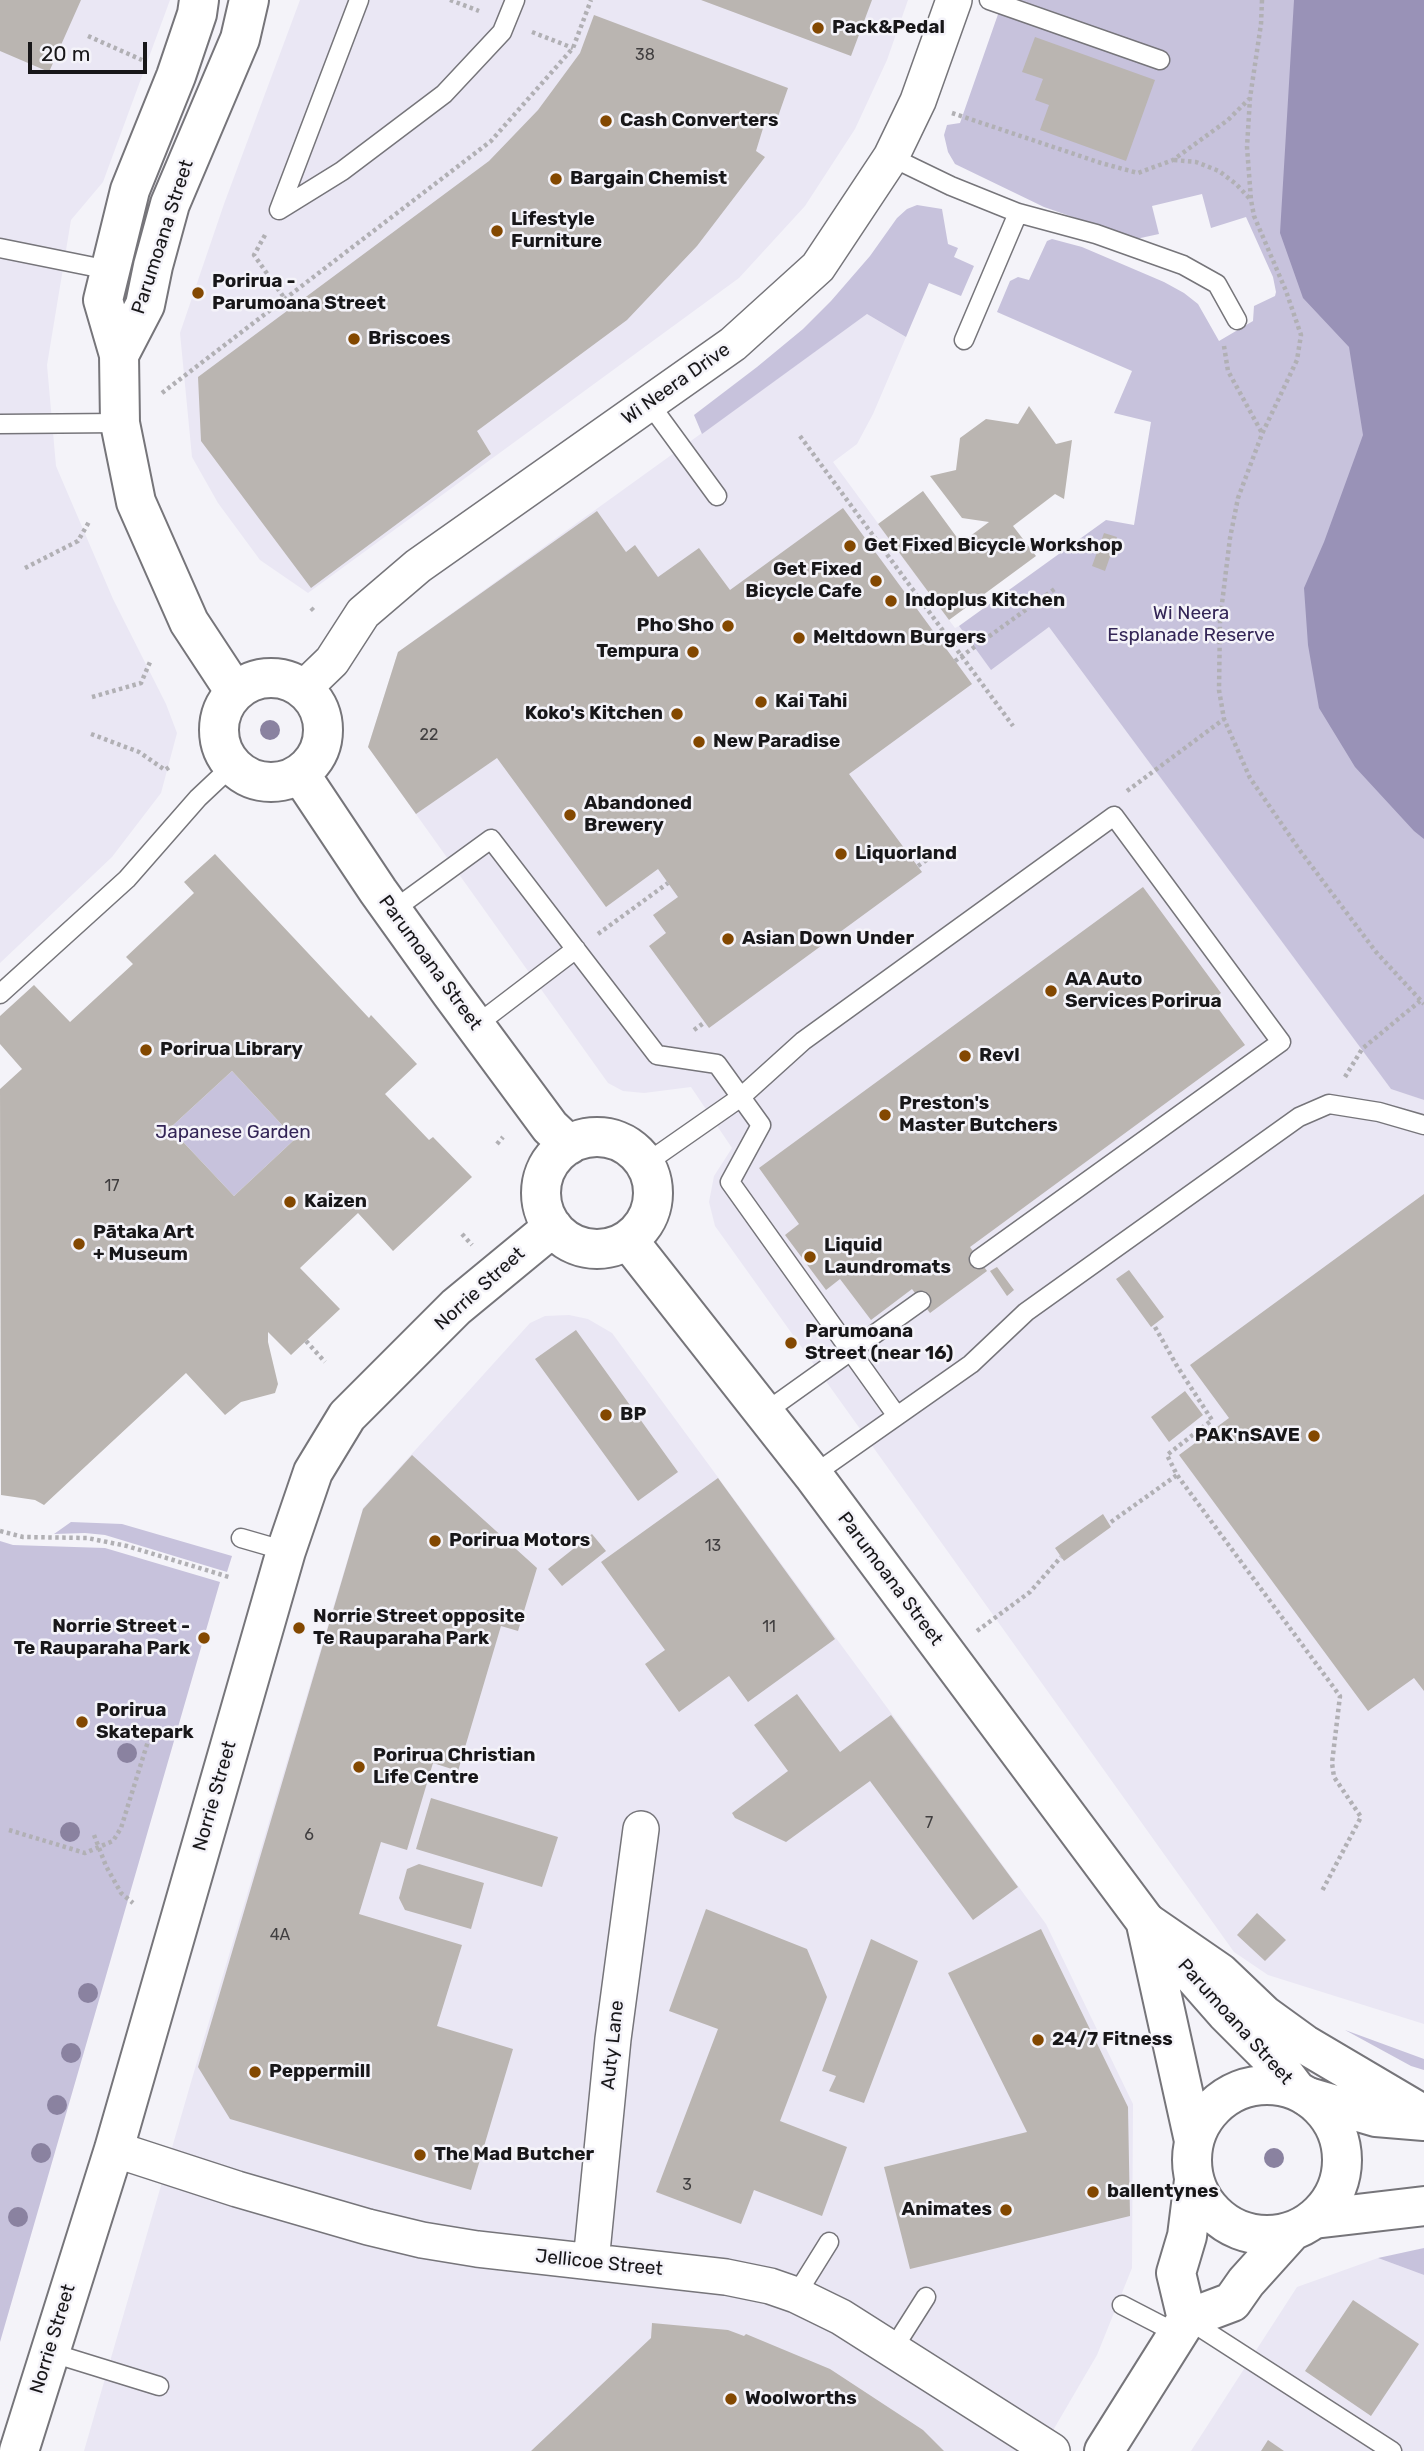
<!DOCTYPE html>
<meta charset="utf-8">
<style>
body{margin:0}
#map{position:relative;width:1424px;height:2451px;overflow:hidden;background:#f4f3f9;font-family:Rubik,sans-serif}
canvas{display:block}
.scale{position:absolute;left:28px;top:42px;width:119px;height:32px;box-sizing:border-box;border:4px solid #181719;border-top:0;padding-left:9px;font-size:21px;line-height:24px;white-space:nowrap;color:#181719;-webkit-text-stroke:5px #f4f3f9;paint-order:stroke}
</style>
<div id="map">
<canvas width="1424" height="2451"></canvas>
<div class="scale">20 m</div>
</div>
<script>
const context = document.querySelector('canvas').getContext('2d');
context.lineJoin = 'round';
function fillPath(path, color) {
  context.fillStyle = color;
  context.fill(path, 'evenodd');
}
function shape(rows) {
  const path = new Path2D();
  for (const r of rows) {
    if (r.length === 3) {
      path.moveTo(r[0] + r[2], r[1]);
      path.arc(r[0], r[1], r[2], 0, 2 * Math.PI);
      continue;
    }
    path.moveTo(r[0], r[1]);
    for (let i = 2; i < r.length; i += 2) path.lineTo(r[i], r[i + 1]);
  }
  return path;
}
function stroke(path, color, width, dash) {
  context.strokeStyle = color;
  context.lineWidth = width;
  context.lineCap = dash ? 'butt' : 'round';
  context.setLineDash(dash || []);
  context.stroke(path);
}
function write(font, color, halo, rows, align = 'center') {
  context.font = font + ' Rubik,sans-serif';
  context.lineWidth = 5;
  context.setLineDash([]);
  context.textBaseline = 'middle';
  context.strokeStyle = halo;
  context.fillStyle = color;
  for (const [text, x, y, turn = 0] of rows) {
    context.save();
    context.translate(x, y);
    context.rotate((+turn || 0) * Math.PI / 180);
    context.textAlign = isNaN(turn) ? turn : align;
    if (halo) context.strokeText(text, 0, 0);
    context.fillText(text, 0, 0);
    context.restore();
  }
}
const built = shape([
 [0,0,170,0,103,182,71,220,47,365,56,466,113,599,166,704,177,733,161,793,112,857,0,963],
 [300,0,908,0,887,60,855,129,805,206,739,278,308,593,260,560,218,503,192,457,180,333,224,204],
 [867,314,906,337,873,414,857,444,833,462,949,620,955,628,959,626,991,669,1049,627,1391,1088,1424,1100,1424,2024,1268,1975,1234,1952,715,1226,709,1202,714,1176,732,1148,691,1087,644,1093,623,1091,608,1083,368,747,398,652],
 [569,1315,588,1319,612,1333,1046,1924,1133,2104,1132,2268,1097,2355,1041,2451,84,2451,196,2065,363,1508,530,1323,545,1316],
 [1378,2258,1424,2275,1424,2451,1191,2451,1297,2287]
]);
const green = shape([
 [1003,0,1424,0,1424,1100,1391,1089,1049,627,991,670,959,626,1106,520,1134,525,1151,422,1114,413,1132,371,997,312,1010,281,1018,277,1029,280,1047,241,1052,239,1082,247,1164,282,1184,293,1198,304,1219,341,1253,321,1254,306,1275,296,1276,292,1273,277,1246,217,1211,228,1202,194,1152,206,1159,234,1136,239,1044,207,955,164,948,152,944,135,947,125,960,123],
 [917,205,942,209,948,244,958,248,954,257,974,266,961,296,929,283,906,337,867,314,702,434,694,415,757,367,803,329,831,301,870,256,897,218,907,209],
 [232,1071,295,1139,234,1196,170,1128],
 [71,1522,122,1524,232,1556,227,1572,105,1535,85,1533,54,1534],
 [0,1541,13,1545,105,1548,220,1582,0,2342],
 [1345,2030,1424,2059,1424,2070,1411,2066],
 [1424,2248,1424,2275,1378,2258]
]);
const water = shape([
 [1294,0,1424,0,1424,839,1414,831,1355,767,1319,708,1308,645,1304,588,1324,542,1363,435,1349,347,1303,298,1280,233]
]);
const building = shape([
 [0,0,81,0,49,72,0,51],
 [701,0,872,0,851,56],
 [594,15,788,88,774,128,764,125,756,151,765,157,697,246,627,320,477,431,491,454,311,588,201,441,198,377,489,161,538,110,580,53],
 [1035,37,1155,80,1126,161,1040,130,1049,105,1035,100,1043,79,1022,72],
 [1029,406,1056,444,1072,440,1064,499,1055,494,1013,526,1036,556,949,620,878,524,923,491,961,543,989,522,962,518,930,476,956,470,960,438,986,419,1018,424],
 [843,508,972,684,849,774,922,872,709,1028,649,946,666,933,653,915,678,897,658,869,606,907,497,758,416,814,368,747,398,652,597,511,626,552,635,545,658,577,699,548,730,590],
 [1104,533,1117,537,1105,571,1092,566],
 [215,854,369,1018,371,1015,417,1064,385,1094,429,1140,433,1137,472,1177,393,1251,358,1213,300,1268,340,1309,291,1355,268,1332,268,1342,278,1384,275,1393,241,1402,225,1415,186,1373,44,1505,35,1500,1,1495,0,1089,22,1069,0,1044,0,1016,34,985,70,1022,133,964,126,957,194,893,184,882],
 [232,1071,295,1139,234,1196,170,1128],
 [1143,887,1221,993,1212,1000,1245,1045,970,1247,987,1271,930,1313,912,1289,871,1320,840,1279,826,1290,785,1235,799,1224,759,1168],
 [1424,1194,1424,1691,1414,1678,1368,1711,1179,1455,1229,1418,1190,1365],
 [997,1267,1014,1290,1007,1296,990,1271],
 [1129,1270,1164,1317,1151,1327,1116,1279],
 [576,1330,678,1472,638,1501,535,1359],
 [1185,1391,1203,1415,1169,1442,1151,1417],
 [412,1455,537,1568,518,1631,501,1626,458,1771,433,1763,407,1850,381,1842,359,1914,462,1945,437,2026,513,2049,471,2190,230,2119,198,2067,363,1509],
 [718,1478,835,1639,748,1702,729,1676,679,1712,645,1664,665,1650,601,1562],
 [1103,1514,1111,1527,1064,1561,1055,1548],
 [592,1534,606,1551,562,1586,548,1569],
 [797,1694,840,1752,891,1715,1018,1887,973,1920,870,1781,786,1842,735,1818,732,1813,788,1771,754,1725],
 [431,1798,558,1837,542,1887,416,1849],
 [419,1864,484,1883,471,1929,405,1910,399,1898,407,1869],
 [706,1909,807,1949,827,1997,780,2121,847,2147,822,2216,754,2190,741,2224,656,2192,718,2029,669,2011],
 [1257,1913,1286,1940,1265,1961,1237,1935],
 [1041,1929,1128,2107,1130,2216,910,2269,884,2167,1027,2132,948,1973],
 [871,1939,918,1961,864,2103,829,2091,836,2076,822,2071],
 [1353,2300,1419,2344,1371,2416,1305,2371],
 [652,2323,728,2330,744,2336,746,2334,830,2369,923,2430,944,2451,531,2451,651,2338],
 [1268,2440,1284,2451,1261,2451]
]);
const path = shape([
 [450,0,479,11],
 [1262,0,1261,24,1250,98,1247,147,1251,200,1254,216,1286,291,1301,335,1297,360,1262,434,1238,498,1230,538,1220,620,1219,690,1224,719,1250,778,1301,852,1376,952,1424,1004],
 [532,32,573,48],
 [88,36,142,60],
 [952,113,1101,163,1138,173,1173,160,1228,120,1249,99],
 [1174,160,1196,162,1219,171,1236,184,1250,199],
 [265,235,254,255,285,299],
 [1224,346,1228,371,1262,433],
 [162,393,491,141,573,48,591,0],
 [800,436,1013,726],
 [25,568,78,541,90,520],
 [311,608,314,611],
 [955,661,1056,588],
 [92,697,141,683,150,662],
 [91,734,139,752,165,770,171,766],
 [1127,791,1224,719],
 [918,866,931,857],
 [598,934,668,883],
 [694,1030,705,1022],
 [1345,1077,1362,1049,1420,1001],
 [497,1144,503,1137],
 [462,1234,472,1245],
 [1155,1327,1177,1366,1212,1420,1167,1455,1177,1475,1340,1696,1332,1763,1334,1777,1361,1817,1321,1893],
 [306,1341,325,1362],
 [1111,1522,1177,1475],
 [0,1531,23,1537,87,1538,127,1546,229,1577],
 [977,1631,1030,1592,1061,1557],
 [9,1830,85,1853,113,1841,121,1828,149,1738],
 [94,1835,106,1866,121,1893,133,1903]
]);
const lane = shape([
 [359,0,279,210,342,171,444,94,502,32,515,0],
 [989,0,1160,60],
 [891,157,951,186,1018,213,1096,234,1183,265,1217,284,1237,320],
 [0,248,109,270],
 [964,340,1018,213],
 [649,403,717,496],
 [0,424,120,423],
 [392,911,491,839,657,1055,717,1064,761,1125,730,1182,897,1416],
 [0,994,127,879,198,798,232,766],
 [475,1026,576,949],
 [645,1164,741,1097,803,1041,1114,816,1281,1042,979,1259],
 [764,1413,921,1301],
 [813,1475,971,1364,1026,1312,1299,1117,1329,1104,1379,1112,1424,1125],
 [241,1538,286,1551],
 [796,2295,829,2242],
 [1122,2305,1178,2334],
 [1187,2319,1392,2451],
 [893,2349,926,2297],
 [49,2352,159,2386]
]);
const street = shape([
 [303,689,332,661,363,613,418,566,733,344,818,267,891,157,918,101,954,0],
 [114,2149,237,2189,368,2227,422,2240,477,2249,726,2277,770,2286,796,2295,841,2317,1052,2451],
 [591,2262,613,2039,641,1829]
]);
const secondary = shape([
 [199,0,197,14,176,76,130,190,103,300,119,355,120,423,136,502,189,622,235,692],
 [119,355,145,305,153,266,170,204,240,39,249,0],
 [271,730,52],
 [300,774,378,891,451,993,550,1127,569,1145],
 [597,1193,56],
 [628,1240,813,1475,1146,1922,1226,2013,1275,2062,1297,2091],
 [1146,1924,1194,2141],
 [1267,2160,75],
 [1187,2319,1176,2273,1187,2236,1194,2180],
 [19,2451,114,2149,286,1551,313,1472,347,1416,456,1307,553,1227],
 [1104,2451,1187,2319,1232,2302,1246,2282,1292,2231]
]);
const primary = shape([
 [1146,1922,1220,1973,1264,2015,1304,2044,1424,2115],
 [1308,2097,1376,2117,1424,2121],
 [1314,2219,1424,2206]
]);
const trees = [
 [270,730],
 [127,1753],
 [70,1832],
 [88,1993],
 [71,2053],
 [57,2105],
 [41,2153],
 [1274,2158],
 [18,2217]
];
const markers = [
 [818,28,7,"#834801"],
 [606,121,7,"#834801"],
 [556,179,7,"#834801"],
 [497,231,7,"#834801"],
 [198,293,7,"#834801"],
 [354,339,7,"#834801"],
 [850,546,7,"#834801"],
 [876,581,7,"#834801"],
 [891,601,7,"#834801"],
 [728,626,7,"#834801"],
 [799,638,7,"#834801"],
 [693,652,7,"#834801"],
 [761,702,7,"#834801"],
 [677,714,7,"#834801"],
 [699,742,7,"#834801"],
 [570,815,7,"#834801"],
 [841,854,7,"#834801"],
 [728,939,7,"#834801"],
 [1051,991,7,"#834801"],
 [146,1050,7,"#834801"],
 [965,1056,7,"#834801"],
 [885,1115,7,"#834801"],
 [290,1202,7,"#834801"],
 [79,1244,7,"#834801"],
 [810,1257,7,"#834801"],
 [791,1343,7,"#834801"],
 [606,1415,7,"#834801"],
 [1314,1436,7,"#834801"],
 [435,1541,7,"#834801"],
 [299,1628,7,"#834801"],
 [204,1638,7,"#834801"],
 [82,1722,7,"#834801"],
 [359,1767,7,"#834801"],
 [1038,2040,7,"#834801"],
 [255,2072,7,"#834801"],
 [420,2155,7,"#834801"],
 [1093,2192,7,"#834801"],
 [1006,2210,7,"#834801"],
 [731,2399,7,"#834801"]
];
const numberNames = [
 ["38",645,55],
 ["22",429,735],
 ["17",112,1186],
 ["13",713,1546],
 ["11",769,1627],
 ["7",929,1823],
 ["6",309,1835],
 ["4A",280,1935],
 ["3",687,2185]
];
const poiNames = [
 ["Pack&Pedal",832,28],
 ["Cash Converters",620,121],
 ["Bargain Chemist",570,179],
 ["Lifestyle",511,220],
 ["Furniture",511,242],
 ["Porirua -",212,282],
 ["Parumoana Street",212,304],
 ["Briscoes",368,339],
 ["Get Fixed Bicycle Workshop",864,546],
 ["Get Fixed",862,570,"right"],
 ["Bicycle Cafe",862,592,"right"],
 ["Indoplus Kitchen",905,601],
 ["Pho Sho",714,626,"right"],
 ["Meltdown Burgers",813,638],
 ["Tempura",679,652,"right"],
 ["Kai Tahi",775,702],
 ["Koko's Kitchen",663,714,"right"],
 ["New Paradise",713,742],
 ["Abandoned",584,804],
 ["Brewery",584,826],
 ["Liquorland",855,854],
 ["Asian Down Under",742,939],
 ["AA Auto",1065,980],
 ["Services Porirua",1065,1002],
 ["Porirua Library",160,1050],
 ["Revl",979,1056],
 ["Preston's",899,1104],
 ["Master Butchers",899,1126],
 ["Kaizen",304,1202],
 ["Pātaka Art",93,1233],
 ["+ Museum",93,1255],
 ["Liquid",824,1246],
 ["Laundromats",824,1268],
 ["Parumoana",805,1332],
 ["Street (near 16)",805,1354],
 ["BP",620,1415],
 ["PAK'nSAVE",1300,1436,"right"],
 ["Porirua Motors",449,1541],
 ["Norrie Street opposite",313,1617],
 ["Te Rauparaha Park",313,1639],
 ["Norrie Street -",190,1627,"right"],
 ["Te Rauparaha Park",190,1649,"right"],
 ["Porirua",96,1711],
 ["Skatepark",96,1733],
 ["Porirua Christian",373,1756],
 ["Life Centre",373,1778],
 ["24/7 Fitness",1052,2040],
 ["Peppermill",269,2072],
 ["The Mad Butcher",434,2155],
 ["ballentynes",1107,2192],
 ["Animates",992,2210,"right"],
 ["Woolworths",745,2399]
];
const streetNames = [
 ["Parumoana Street",163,237,-72],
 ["Wi Neera Drive",676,384,-35],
 ["Parumoana Street",430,963,54],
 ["Norrie Street",480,1289,-42],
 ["Parumoana Street",890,1579,53],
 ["Norrie Street",215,1796,-74],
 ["Parumoana Street",1235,2022,48],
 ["Auty Lane",613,2045,-84],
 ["Jellicoe Street",599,2263,6],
 ["Norrie Street",53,2339,-73]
];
const parkNames = [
 ["Wi Neera",1191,614],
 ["Esplanade Reserve",1191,636],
 ["Japanese Garden",233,1133]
];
fillPath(built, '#eae7f4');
fillPath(green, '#c7c2dc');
fillPath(water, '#9992b7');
fillPath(building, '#bab5b1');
stroke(lane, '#76757a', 21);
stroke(street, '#76757a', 38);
stroke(secondary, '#76757a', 42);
stroke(primary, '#76757a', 42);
stroke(path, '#b1b0b4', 4.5, [3.5, 3.5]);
stroke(lane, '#fff', 18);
stroke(street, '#fff', 35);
stroke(secondary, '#fff', 38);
stroke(primary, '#fff', 38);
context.fillStyle = '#8a82a0';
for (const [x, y] of trees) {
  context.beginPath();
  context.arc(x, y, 10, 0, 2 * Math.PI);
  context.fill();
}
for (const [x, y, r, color] of markers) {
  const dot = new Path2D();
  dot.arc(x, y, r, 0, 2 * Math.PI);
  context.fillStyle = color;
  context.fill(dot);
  stroke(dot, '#f4f3f9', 2.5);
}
write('16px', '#403e3f', null, numberNames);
write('bold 19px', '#181719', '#f4f3f9', poiNames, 'left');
write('19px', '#181719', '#f4f3f9', streetNames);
write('19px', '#342657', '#f4f3f9', parkNames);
</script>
